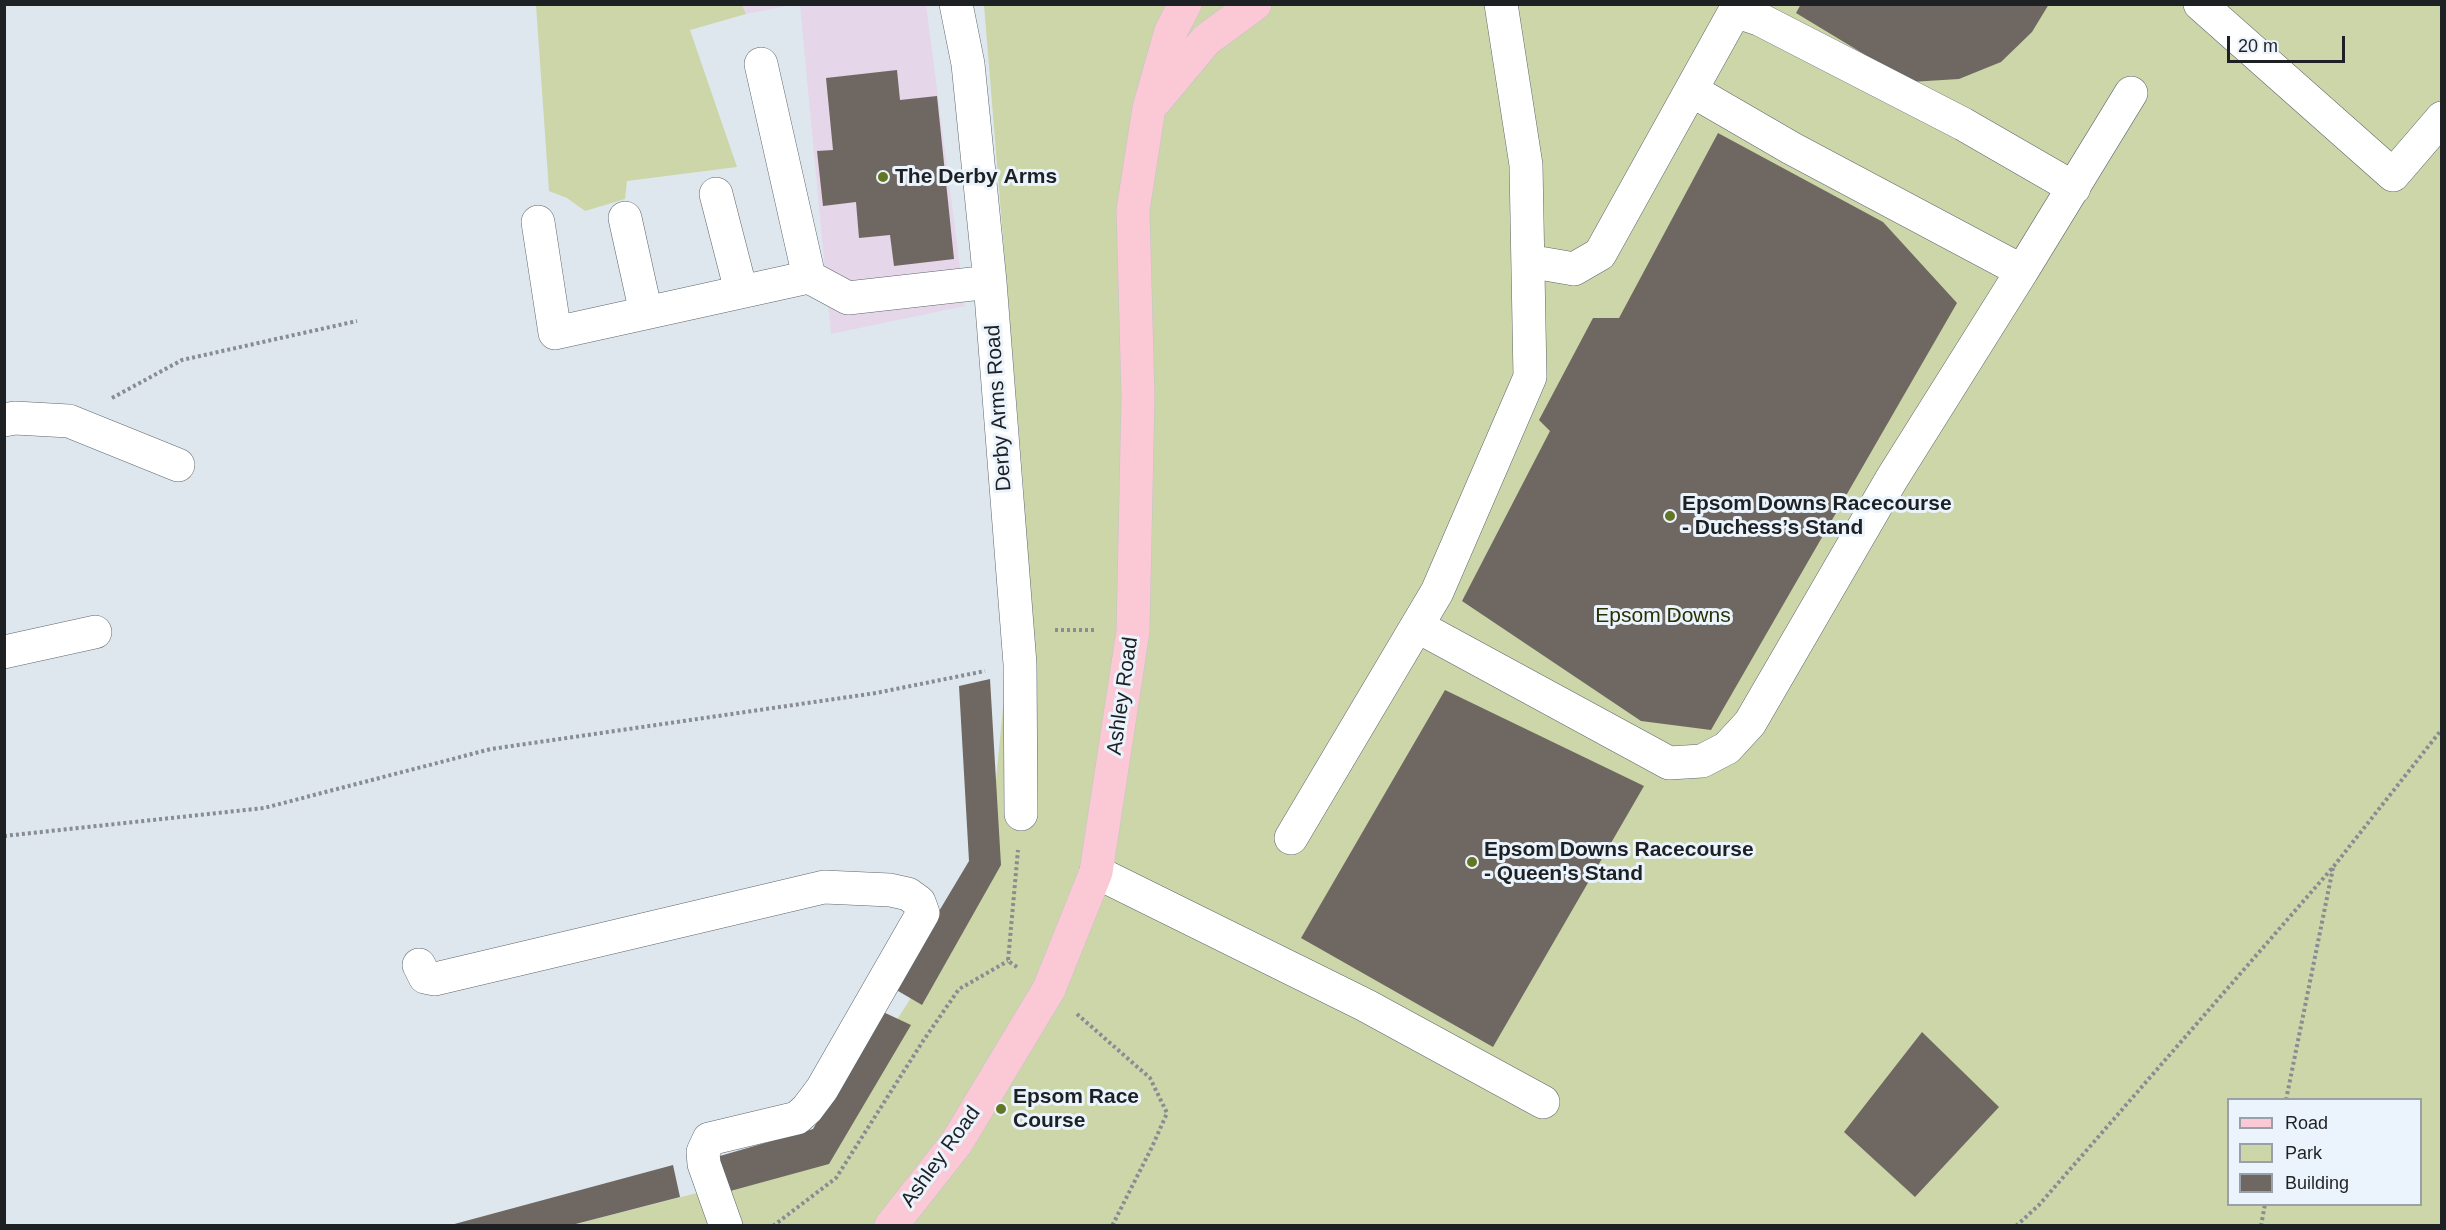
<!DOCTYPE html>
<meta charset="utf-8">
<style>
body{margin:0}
#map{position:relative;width:2446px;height:1230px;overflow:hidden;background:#dee7ee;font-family:Helvetica,sans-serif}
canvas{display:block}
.frame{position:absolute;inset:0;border:6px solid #1e2124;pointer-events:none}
.legend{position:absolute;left:2227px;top:1098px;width:195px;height:108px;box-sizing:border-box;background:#ebf4fc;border:2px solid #99a0a6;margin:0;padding:8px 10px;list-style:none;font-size:18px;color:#1e2124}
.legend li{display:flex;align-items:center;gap:12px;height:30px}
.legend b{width:30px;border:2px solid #99a0a6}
.scale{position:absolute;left:2227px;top:36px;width:118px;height:27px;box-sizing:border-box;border:3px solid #1e2124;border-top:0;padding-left:8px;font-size:18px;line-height:21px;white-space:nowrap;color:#1e2124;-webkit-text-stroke:4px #ebf4fc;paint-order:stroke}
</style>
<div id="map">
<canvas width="2446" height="1230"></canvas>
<div class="frame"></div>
<ul class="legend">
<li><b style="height:8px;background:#fbc8d6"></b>Road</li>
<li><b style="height:16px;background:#ccd6a9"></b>Park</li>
<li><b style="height:16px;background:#6f6862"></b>Building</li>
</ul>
<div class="scale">20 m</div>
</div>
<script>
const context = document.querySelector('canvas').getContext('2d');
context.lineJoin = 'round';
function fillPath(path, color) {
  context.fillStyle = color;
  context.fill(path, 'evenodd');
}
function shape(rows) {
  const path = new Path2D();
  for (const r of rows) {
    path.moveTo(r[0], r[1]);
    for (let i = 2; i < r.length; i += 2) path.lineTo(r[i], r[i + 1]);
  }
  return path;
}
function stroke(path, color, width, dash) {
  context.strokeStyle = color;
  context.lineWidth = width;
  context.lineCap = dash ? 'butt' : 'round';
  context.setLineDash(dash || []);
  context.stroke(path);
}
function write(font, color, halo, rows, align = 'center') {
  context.font = font + ' Helvetica,sans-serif';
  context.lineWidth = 6;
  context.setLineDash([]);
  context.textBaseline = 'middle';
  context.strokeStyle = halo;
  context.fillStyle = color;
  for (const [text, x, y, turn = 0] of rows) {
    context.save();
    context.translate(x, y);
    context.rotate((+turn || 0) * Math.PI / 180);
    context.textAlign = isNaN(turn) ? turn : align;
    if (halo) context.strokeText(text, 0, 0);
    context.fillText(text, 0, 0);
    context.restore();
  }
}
const commercial = shape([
 [926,4,965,306,831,334,800,5],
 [742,5,792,5,746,14]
]);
const green = shape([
 [536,5,742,5,746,14,690,30,737,167,627,181,625,199,585,211,567,198,549,191],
 [984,5,2441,5,2441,1225,568,1226,803,1166,986,881,1024,495],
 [2228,1100,2420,1100,2420,1204,2228,1204]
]);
const building = shape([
 [1801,4,2049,4,2032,32,2001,62,1959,79,1910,82,1796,13],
 [897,70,900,100,937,96,954,259,894,266,890,235,859,238,856,202,823,206,817,151,833,150,826,78],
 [1718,133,1883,222,1957,303,1711,730,1641,721,1462,601,1550,431,1539,420,1593,318,1619,318],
 [990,679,1001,865,922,1005,893,988,969,861,959,686],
 [1445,690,1644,786,1493,1047,1301,938],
 [881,1011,911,1025,829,1164,723,1193,713,1158,813,1129],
 [1922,1032,1999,1107,1915,1197,1844,1132],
 [673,1165,680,1197,568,1226,447,1226]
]);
const path = shape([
 [112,398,182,360,357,321],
 [1055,630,1096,630],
 [4,836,264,808,491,749,876,693,985,671],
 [1017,967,1008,961,1018,850],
 [1077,1014,1150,1078,1167,1113,1152,1147,1112,1226],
 [2286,1100,2333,868],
 [773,1226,836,1178,923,1041,959,989,1008,961],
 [2016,1226,2039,1205,2334,866,2442,729],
 [2261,1226,2265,1204]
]);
const minor = shape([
 [956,4,968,64,990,282,1020,664,1021,814],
 [2200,4,2393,175,2442,118],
 [761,64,809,277],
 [716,194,741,291],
 [625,218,646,313],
 [538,222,555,333,809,277,848,298,990,282],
 [1528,261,1574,269,1600,254,1735,11,1759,19,1963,124,2074,188],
 [2022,271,2131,93],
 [4,420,15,418,69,421,178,465],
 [1417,626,1669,763,1702,761,1727,748,1750,723,1891,480,2022,271,1791,148,1691,90],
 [4,652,95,632],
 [1291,838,1437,592,1530,377,1526,165,1501,4],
 [1096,872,1365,1005,1543,1102],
 [419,965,425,977,435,979,824,887,890,890,908,894,919,902,923,913,822,1089,807,1109,797,1118,709,1139,703,1152,704,1164,726,1226]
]);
const major = shape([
 [1156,100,1206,40,1255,4],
 [891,1226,957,1142,1049,989,1096,872,1133,631,1138,397,1133,210,1149,108,1171,31,1185,4]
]);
const markers = [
 [883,177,6,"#627625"],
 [1670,516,6,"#627625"],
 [1472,862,6,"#627625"],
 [1001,1109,6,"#627625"]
];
const poiNames = [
 ["The Derby Arms",895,177],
 ["Epsom Downs Racecourse",1682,504],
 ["- Duchess’s Stand",1682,528],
 ["Epsom Downs Racecourse",1484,850],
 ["- Queen's Stand",1484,874],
 ["Epsom Race",1013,1097],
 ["Course",1013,1121]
];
const streetNames = [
 ["Derby Arms Road",999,408,-94],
 ["Ashley Road",1123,696,-82],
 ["Ashley Road",941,1157,-54]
];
const parkNames = [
 ["Epsom Downs",1663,616]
];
fillPath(commercial, '#e5d6e9');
fillPath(green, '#ccd6a9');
fillPath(building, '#6f6862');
stroke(minor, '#5e666c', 34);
stroke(major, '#c4c5c6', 34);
stroke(path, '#878d92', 4, [3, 3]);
stroke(minor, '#fff', 33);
stroke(major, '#fbc8d6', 33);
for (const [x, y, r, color] of markers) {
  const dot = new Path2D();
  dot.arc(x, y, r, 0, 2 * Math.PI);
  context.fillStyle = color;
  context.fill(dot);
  stroke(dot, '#ebf4fc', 2);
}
write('bold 21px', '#1e2124', '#ebf4fc', poiNames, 'left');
write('21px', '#1e2124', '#ebf4fc', streetNames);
write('21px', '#293002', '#ebf4fc', parkNames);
</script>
